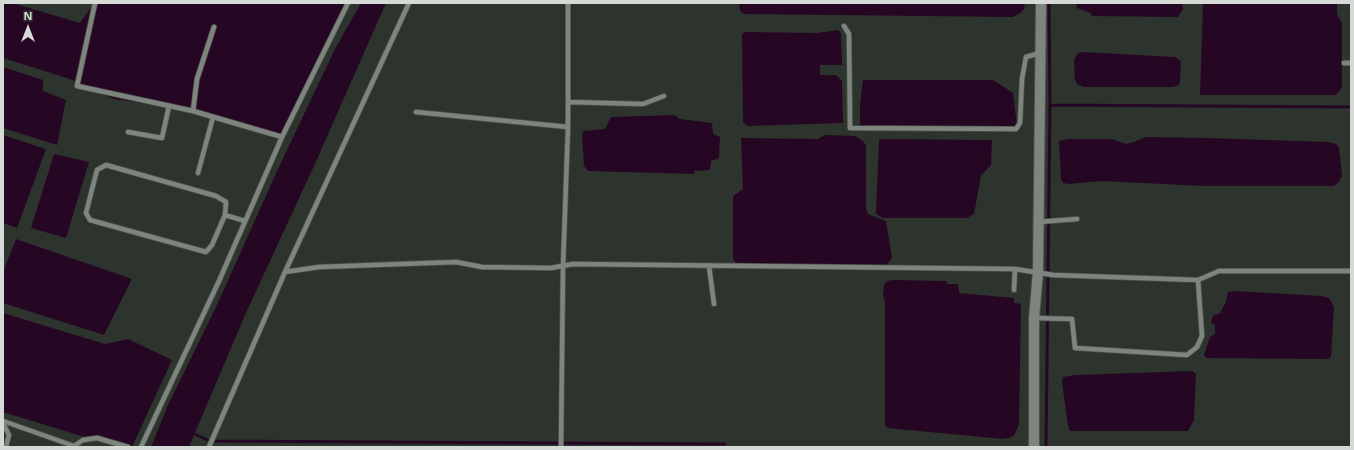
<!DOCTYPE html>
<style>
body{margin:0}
#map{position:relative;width:1354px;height:450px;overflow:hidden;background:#2d342e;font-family:"Open Sans",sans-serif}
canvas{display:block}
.frame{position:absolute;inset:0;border:4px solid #d6dad6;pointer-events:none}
.north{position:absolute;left:8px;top:8px;width:40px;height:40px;-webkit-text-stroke:3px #2d342e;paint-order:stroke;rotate:0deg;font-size:11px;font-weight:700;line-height:16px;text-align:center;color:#d6dad6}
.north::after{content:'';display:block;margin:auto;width:14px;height:18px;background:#d6dad6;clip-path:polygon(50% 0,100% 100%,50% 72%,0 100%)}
</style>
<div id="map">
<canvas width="1354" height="450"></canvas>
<div class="frame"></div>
<div class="north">N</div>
</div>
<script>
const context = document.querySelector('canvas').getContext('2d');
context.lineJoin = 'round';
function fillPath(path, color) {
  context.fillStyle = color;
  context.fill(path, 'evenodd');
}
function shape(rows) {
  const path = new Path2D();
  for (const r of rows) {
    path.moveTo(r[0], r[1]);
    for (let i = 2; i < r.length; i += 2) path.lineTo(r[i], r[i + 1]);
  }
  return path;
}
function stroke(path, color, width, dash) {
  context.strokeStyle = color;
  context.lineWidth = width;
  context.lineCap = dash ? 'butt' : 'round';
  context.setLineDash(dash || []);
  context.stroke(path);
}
const water = shape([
 [3,3,12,3,80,23,94,3,345,3,282,141,191,109,113,99,70,79,3,58],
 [361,3,386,3,314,166,245,315,189,447,151,447,168,405,217,305,278,169,335,49],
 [739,3,1025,3,1024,9,1020,13,1013,17,744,14,740,11],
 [1076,3,1182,3,1183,9,1178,17,1092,16,1091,13,1077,8],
 [1203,3,1337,3,1337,14,1342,23,1342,87,1336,95,1200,95],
 [838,30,841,33,842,65,820,65,820,75,836,75,842,81,843,123,747,126,743,122,742,34,745,32,817,33],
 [1083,52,1175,57,1181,61,1180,81,1179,85,1173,87,1084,87,1077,84,1075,80,1074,60,1077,54],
 [3,67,43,80,43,91,66,100,57,145,3,128],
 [863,80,993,80,1013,93,1017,126,860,126,860,104],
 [674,115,680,119,712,123,713,134,720,137,719,158,711,161,710,170,694,171,695,174,588,171,584,166,582,138,583,131,605,129,611,117],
 [3,135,46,149,17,228,3,223],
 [825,135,855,136,862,140,866,145,866,208,868,214,886,221,892,258,886,266,739,264,735,262,733,259,733,196,743,189,741,138,818,139],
 [1145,137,1208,138,1329,142,1336,144,1339,147,1342,176,1339,182,1334,186,1204,186,1101,181,1069,184,1063,183,1061,179,1059,141,1068,139,1113,139,1120,142,1126,144,1134,142],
 [879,139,992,140,991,165,981,176,974,214,967,218,883,218,876,214],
 [54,154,89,162,66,238,31,228],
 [16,239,132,279,104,335,3,303,3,272],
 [893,280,947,281,947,284,958,284,959,293,1014,298,1014,303,1021,304,1019,424,1014,436,1009,438,1003,439,887,428,885,424,885,303,883,295,884,285,887,281],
 [1235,291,1321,296,1329,298,1334,307,1331,357,1327,359,1206,358,1204,355,1210,337,1215,334,1215,325,1211,323,1213,316,1220,313,1226,302,1228,292],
 [3,313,105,344,128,339,172,360,132,447,117,447,3,412],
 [1192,371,1196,374,1194,420,1188,431,1070,431,1068,426,1062,382,1063,377,1075,375]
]);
const stream = shape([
 [1049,3,1050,105,1351,107],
 [192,433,210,441,725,444],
 [1046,447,1050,105]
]);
const lane = shape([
 [95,3,77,86,193,111,282,137],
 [844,26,849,34,850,128,1016,129,1020,123,1022,79,1026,57,1040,53],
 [1344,63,1351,63],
 [568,102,643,104,664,96],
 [193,111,197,79,214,27],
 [416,112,568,127],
 [128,132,162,138,169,106],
 [198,173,213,117],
 [225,215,212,245,206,252,90,220,86,213,97,170,106,165,216,196,226,202,225,215,245,221],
 [1038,222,1077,219],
 [709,266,714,304],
 [285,272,319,267,456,262,482,267,551,268,573,264,1015,269,1053,275,1198,280,1219,271,1351,271],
 [1014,290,1015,269],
 [1034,318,1072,319,1075,348,1187,355,1197,347,1202,336,1198,280],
 [3,421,74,446,83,440,97,438,128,447],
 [3,423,9,435,6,447],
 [141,447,219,281,282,137,348,3],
 [209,447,285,272,409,3],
 [561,447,563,267,568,127,568,3]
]);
const secondary = shape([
 [1034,447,1034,318,1038,272,1041,3]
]);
fillPath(water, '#250723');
stroke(stream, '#250723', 3);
stroke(lane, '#4c504c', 6);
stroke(secondary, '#4c504c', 12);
stroke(lane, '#7d857e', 4.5);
stroke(secondary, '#7d857e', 10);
</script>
